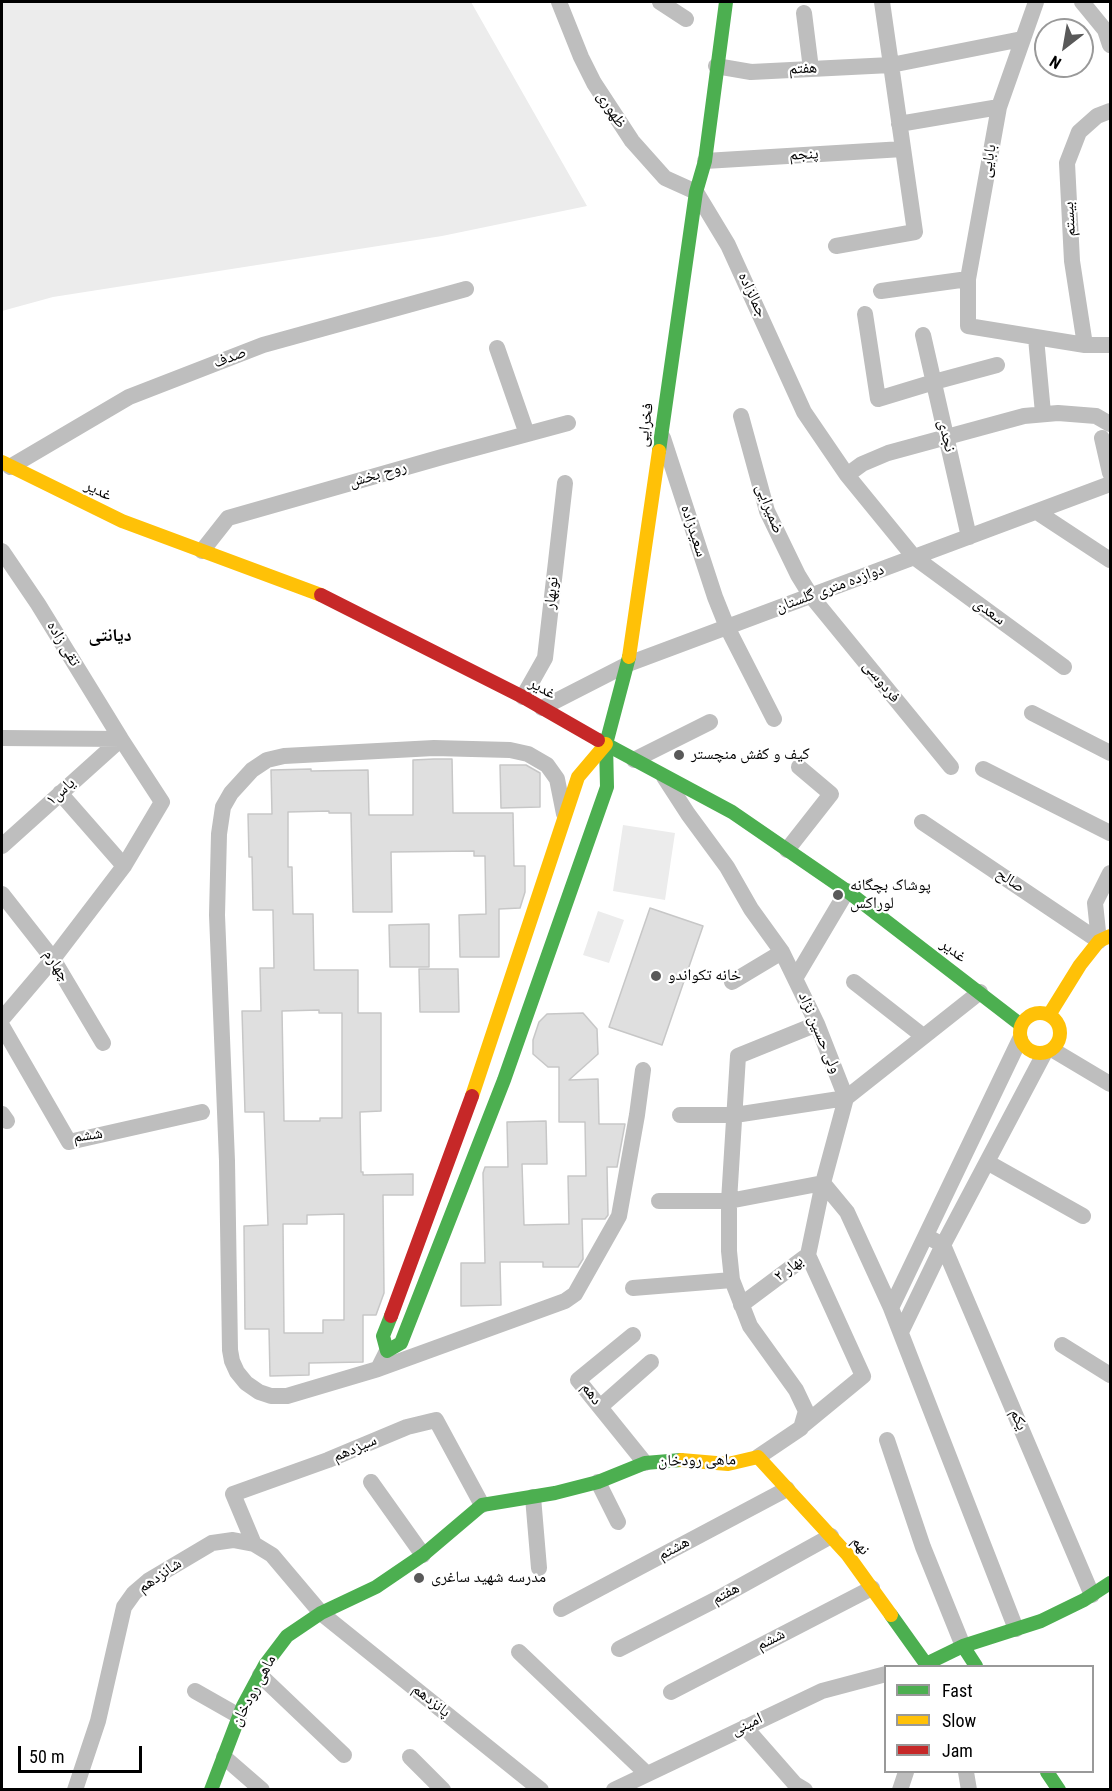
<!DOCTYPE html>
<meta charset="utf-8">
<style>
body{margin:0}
#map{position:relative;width:1112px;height:1791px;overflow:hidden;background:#fff;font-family:"Roboto Condensed",sans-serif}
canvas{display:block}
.frame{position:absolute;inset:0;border:3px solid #000;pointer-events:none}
.legend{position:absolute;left:884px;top:1665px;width:210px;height:108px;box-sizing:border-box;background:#fff;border:2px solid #999;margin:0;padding:8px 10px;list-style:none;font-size:18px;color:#000}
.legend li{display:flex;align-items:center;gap:12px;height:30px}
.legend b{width:30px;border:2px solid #999}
.north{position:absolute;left:1034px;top:18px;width:60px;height:60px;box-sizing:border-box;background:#fff;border:2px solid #999;border-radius:50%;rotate:211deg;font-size:16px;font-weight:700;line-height:24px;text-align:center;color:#000}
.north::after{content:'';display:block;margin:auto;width:21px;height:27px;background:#595959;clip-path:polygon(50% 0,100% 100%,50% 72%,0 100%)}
.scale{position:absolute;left:18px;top:1746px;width:124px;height:27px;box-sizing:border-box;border:3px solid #000;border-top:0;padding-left:8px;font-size:18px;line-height:21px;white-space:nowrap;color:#000;-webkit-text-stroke:4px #fff;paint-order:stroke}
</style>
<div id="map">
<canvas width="1112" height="1791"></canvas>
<div class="frame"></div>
<ul class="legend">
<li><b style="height:8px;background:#4caf50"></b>Fast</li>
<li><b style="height:8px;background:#ffc107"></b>Slow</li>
<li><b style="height:8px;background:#c62828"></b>Jam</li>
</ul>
<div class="north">N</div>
<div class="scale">50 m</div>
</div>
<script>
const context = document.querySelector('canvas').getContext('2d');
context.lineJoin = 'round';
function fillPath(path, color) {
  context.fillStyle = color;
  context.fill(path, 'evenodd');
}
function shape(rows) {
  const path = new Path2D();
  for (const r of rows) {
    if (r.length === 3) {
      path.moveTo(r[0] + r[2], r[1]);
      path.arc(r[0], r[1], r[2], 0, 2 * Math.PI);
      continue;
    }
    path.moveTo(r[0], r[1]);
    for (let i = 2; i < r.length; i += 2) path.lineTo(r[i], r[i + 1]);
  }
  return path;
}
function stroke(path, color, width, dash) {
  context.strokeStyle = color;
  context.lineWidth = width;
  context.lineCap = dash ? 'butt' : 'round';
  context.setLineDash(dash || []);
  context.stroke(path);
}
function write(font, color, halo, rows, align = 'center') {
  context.font = font + ' "Roboto Condensed","Noto Naskh Arabic",sans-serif';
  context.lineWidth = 4.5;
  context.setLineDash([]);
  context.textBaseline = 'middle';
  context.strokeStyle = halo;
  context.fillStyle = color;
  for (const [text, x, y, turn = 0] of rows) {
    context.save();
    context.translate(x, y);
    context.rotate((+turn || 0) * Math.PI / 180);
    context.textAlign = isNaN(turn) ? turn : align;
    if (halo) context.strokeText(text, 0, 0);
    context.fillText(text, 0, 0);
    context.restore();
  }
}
const green = shape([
 [2,2,471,2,587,206,442,236,53,297,2,311],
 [623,825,675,833,665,900,613,891],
 [598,911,624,920,609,963,583,955]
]);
const building = shape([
 [434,759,452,759,453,813,513,813,514,866,525,866,525,892,520,908,499,909,499,957,460,957,459,915,486,914,485,856,474,856,474,851,391,852,392,912,353,912,351,813,329,813,329,811,288,812,288,867,292,867,293,914,313,914,314,970,358,970,358,1013,381,1013,381,1111,360,1112,361,1172,363,1172,363,1175,413,1174,413,1195,383,1195,384,1293,376,1315,363,1315,363,1362,309,1363,309,1375,270,1376,269,1329,245,1329,244,1226,268,1225,264,1112,245,1112,242,1011,261,1011,260,968,274,968,273,910,253,910,252,857,249,857,248,814,272,814,271,770,311,769,311,771,368,770,369,815,413,815,413,760,434,759],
 [319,1010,319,1013,342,1013,342,1118,320,1118,320,1121,284,1121,282,1011,319,1010],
 [344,1214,344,1320,323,1320,323,1333,284,1333,283,1224,307,1224,307,1215,344,1214],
 [500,765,526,765,540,773,540,807,501,808,500,765],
 [650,908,703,926,662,1045,609,1027,650,908],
 [429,924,429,967,390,967,389,925,429,924],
 [419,969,458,969,459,1012,420,1012,419,969],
 [583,1013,597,1029,598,1054,569,1080,598,1079,599,1124,625,1124,617,1167,607,1167,608,1215,605,1219,582,1219,583,1259,578,1267,543,1267,543,1262,500,1262,501,1305,461,1306,461,1263,485,1263,483,1173,485,1167,508,1167,507,1122,546,1121,547,1164,522,1164,524,1225,569,1224,568,1176,586,1176,585,1122,559,1122,559,1067,548,1067,533,1054,533,1040,539,1022,547,1014,583,1013]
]);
const street = shape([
 [559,2,581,57,594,83,632,141,665,178,696,192,728,245,804,412,847,475,914,557,1064,667],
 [660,2,686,19],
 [1036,2,999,107,968,279,968,326,1085,345,1110,345],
 [1082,2,1105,30,1110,45],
 [804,13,811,69],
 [716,66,751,72,891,65,1022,39],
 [899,124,999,107],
 [705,161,903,149],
 [836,246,915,232,882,2],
 [881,291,968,279],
 [865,314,878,399,934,382,997,365],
 [923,335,969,537],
 [1036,338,1043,413],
 [1085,345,1072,261,1067,163,1079,132,1097,116,1110,111],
 [497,348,527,434],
 [741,416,767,511,798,575,811,596,951,767],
 [663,438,715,597,727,627,774,719],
 [1102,438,1110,473],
 [10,467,129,397,263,345,466,289],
 [847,475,862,464,888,453,1024,416,1058,413,1096,416,1110,424],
 [1037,512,1110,560],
 [2,551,38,604,121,739,162,802,124,866,53,959,2,1019],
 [202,551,228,518,442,457,568,423],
 [523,697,545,658,565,483],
 [542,708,628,664,1110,484],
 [1032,713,1110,753],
 [2,738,121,739],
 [634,760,710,722],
 [983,769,1110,833],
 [664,777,688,814,727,867,751,909,782,952,817,1024,846,1098,823,1183,847,1212,891,1308,1016,1629],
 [60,793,124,866],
 [922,822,1099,941],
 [2,846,121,739],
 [787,850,831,794,799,767],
 [2,894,53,959,103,1043],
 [1099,941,1095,903,1110,873],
 [796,977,847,891],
 [732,982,782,952],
 [854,982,923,1036],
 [2,1026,69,1142,202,1112],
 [1053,1050,1110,1084],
 [2,1114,7,1121],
 [680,1115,735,1115,846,1098,980,992],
 [987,1162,1083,1216],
 [659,1201,729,1201,823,1183,808,1255,741,1305],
 [926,1236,943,1245,1092,1595],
 [633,1288,732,1280],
 [891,1308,1020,1039],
 [901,1332,943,1245,1044,1054],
 [633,1335,578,1380,645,1463],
 [1062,1345,1110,1375],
 [387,1351,378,1369,287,1396,271,1396,259,1392,246,1383,237,1372,232,1361,230,1350,227,1161,217,915,219,834,223,807,231,793,252,770,267,760,284,756,434,748,510,750,528,754,547,765,557,779,564,814],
 [378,1369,565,1301,575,1294,619,1216,637,1115,643,1070],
 [600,1407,651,1362],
 [801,1427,863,1376,808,1255],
 [887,1440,923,1547,963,1646],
 [758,1457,801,1428,806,1411,796,1390,750,1326,732,1280,729,1251,729,1201,738,1056,817,1024],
 [371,1482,423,1555],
 [598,1482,618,1522],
 [533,1497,539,1568],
 [254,1544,233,1494,328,1460,407,1427,436,1420,482,1505],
 [561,1609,787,1489],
 [619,1649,719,1598,831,1536],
 [519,1652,646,1773],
 [260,1675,344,1755],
 [195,1691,239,1716],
 [671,1692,872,1588],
 [745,1727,795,1784,805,1790],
 [224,1757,262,1790],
 [410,1757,443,1790],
 [966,1772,969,1790],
 [75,1790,98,1721,124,1607,134,1593,148,1581,212,1543,233,1540,254,1544,272,1555,321,1613,541,1790],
 [614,1790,822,1691,886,1674],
 [900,1790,906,1772]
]);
const fast = shape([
 [659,451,696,192,705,161,726,2],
 [598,740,732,812,847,891,1021,1025],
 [391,1316,383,1336,387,1351,401,1343,504,1080,607,787,606,744,629,657],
 [891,1615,926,1664,963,1646,1041,1621,1084,1600,1110,1583],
 [963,1646,976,1666],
 [1047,1772,1059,1790],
 [211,1790,243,1706,265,1665,287,1636,321,1613,376,1587,423,1555,482,1505,555,1493,598,1482,645,1463,681,1460]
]);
const slow = shape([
 [2,462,122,521,321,595],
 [629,657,659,451],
 [1040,1033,20],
 [1049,1015,1080,965,1099,941,1110,936],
 [472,1096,578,777,606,744],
 [681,1460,728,1464,758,1457,847,1554,891,1615]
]);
const jam = shape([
 [321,595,523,697,598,740],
 [391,1316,472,1096]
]);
const markers = [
 [679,755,6,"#595959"],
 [838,895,6,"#595959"],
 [656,976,6,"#595959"],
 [419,1578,6,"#595959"]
];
const streetNames = [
 ["هفتم",803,69,-3],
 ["ظهوری",611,110,57],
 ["پنجم",804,155,-3],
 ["بابایی",989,161,-80],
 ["بیستم",1070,219,-93],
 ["جمالزاده",752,295,65],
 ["صدف",230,358,-21],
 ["فخرایی",646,425,-82],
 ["نجدی",946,436,77],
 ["روح بخش",378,475,-16],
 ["غدیر",98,491,26],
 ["ضمیرایی",769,509,69],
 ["سعیدزاده",693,531,72],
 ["دوازده متری گلستان",830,589,-20],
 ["نوبهار",552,593,-84],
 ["سعدی",989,612,36],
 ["تقی زاده",63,644,59],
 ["فردوسی",881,682,51],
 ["غدیر",542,689,29],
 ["یاس۱",61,792,-42],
 ["صالح",1010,881,34],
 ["غدیر",953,951,37],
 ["چهارم",56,966,57],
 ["ولی حسین نژاد",819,1033,67],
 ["ششم",88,1136,-8],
 ["بهار ۲",789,1269,-37],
 ["دهم",591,1394,54],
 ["یکم",1018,1420,67],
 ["سیزدهم",355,1449,-23],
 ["ماهی رودخان",697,1461,-1],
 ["نهم",860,1546,51],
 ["هشتم",674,1549,-28],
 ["شانزدهم",160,1576,-34],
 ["هفتم",726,1594,-28],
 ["ششم",771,1640,-27],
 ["ماهی رودخان",254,1691,-62],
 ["پانزدهم",431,1701,39],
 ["امینی",747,1725,-25]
];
const poiNames = [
 ["کیف و کفش منچستر",691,755],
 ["پوشاک بچگانه",850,886],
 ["لوراکس",850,904],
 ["خانه تکواندو",668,976],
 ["مدرسه شهید ساغری",431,1578]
];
const neighbourhoodNames = [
 ["دیانتی",110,636]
];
fillPath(green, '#ececec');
fillPath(building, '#dfdfdf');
stroke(building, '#c7c7c7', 1.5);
stroke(street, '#bebebe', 16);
stroke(fast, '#4caf50', 14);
stroke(slow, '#ffc107', 14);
stroke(jam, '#c62828', 14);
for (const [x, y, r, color] of markers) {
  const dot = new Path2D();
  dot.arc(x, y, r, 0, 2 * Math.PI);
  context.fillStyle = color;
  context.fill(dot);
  stroke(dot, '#fff', 2);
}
write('16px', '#000', '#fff', streetNames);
write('16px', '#000', '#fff', poiNames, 'left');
write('bold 18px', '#000', '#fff', neighbourhoodNames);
</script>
